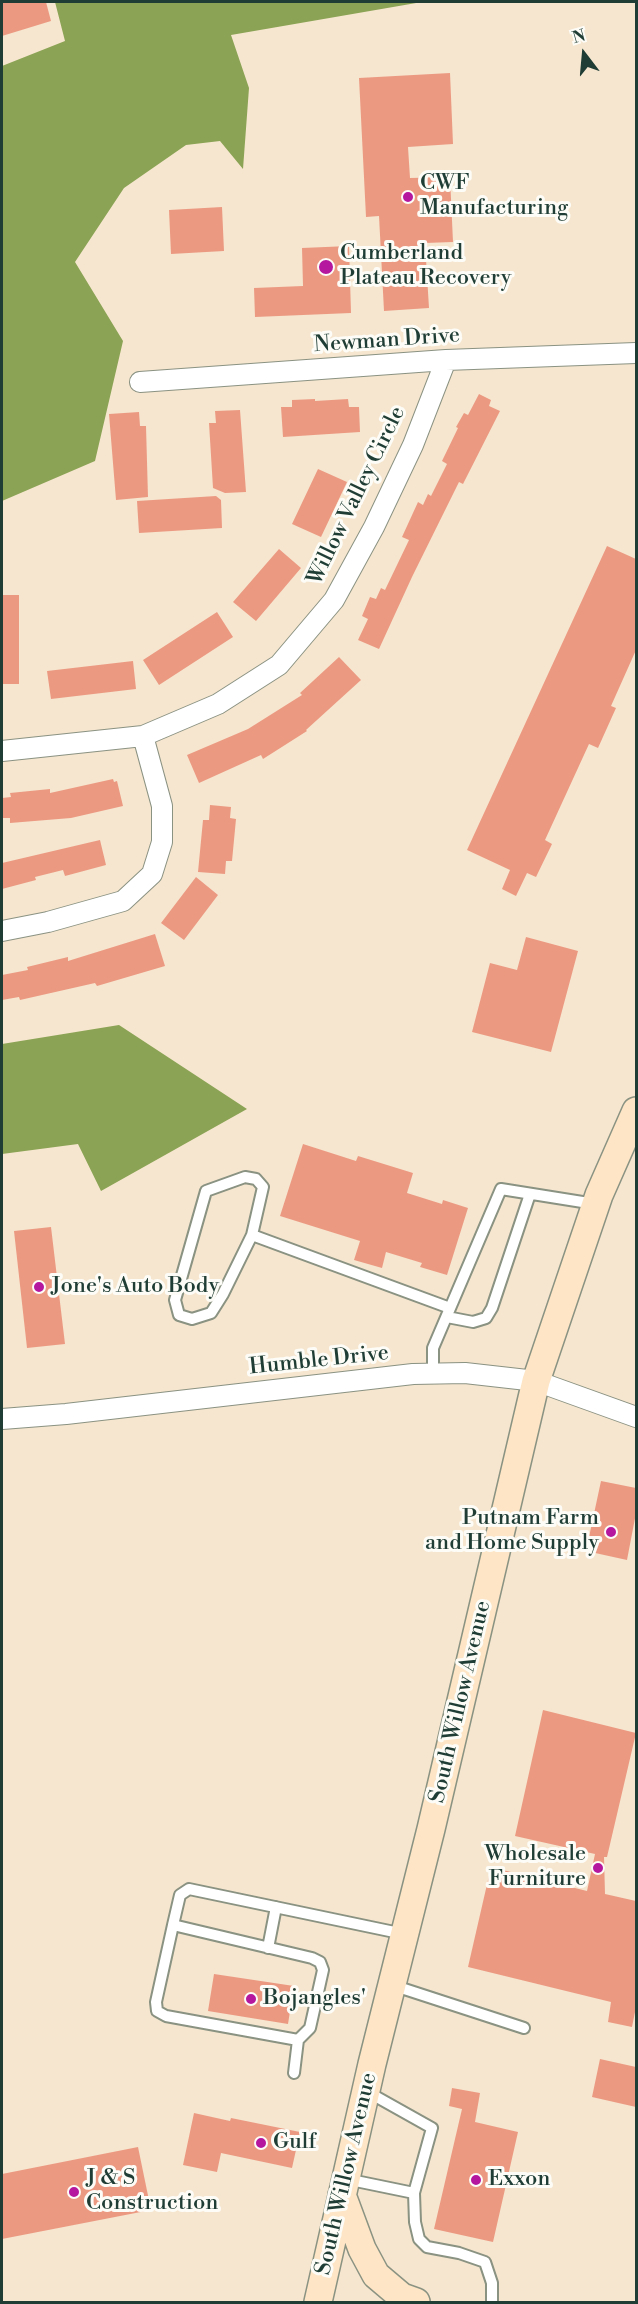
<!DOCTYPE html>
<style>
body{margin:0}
#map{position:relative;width:638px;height:2304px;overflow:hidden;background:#f6e6cf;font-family:"Libre Bodoni",serif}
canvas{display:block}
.frame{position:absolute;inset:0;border:3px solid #1f3d34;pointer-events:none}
.north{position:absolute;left:554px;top:24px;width:60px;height:60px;-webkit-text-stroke:4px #fdfcf7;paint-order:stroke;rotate:344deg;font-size:16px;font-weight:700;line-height:24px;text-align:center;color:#1f3d34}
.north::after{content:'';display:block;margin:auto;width:21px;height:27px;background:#1f3d34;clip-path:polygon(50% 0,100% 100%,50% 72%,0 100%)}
</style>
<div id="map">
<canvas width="638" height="2304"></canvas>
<div class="frame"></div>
<div class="north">N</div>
</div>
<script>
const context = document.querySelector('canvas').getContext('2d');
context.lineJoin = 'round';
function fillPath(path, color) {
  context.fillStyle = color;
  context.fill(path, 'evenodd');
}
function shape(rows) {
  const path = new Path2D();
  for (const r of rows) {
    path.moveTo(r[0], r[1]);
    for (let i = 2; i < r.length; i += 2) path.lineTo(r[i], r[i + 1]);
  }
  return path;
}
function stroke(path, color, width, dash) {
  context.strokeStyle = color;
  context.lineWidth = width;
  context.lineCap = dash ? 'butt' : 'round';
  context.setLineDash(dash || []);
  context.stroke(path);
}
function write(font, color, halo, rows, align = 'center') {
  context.font = font + ' "Libre Bodoni",serif';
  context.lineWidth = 6;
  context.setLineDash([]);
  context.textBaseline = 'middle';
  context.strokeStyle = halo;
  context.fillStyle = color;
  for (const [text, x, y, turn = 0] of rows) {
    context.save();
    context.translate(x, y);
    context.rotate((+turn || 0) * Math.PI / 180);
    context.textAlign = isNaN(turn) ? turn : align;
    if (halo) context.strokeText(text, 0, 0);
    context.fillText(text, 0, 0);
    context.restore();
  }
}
const forest = shape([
 [55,2,422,2,231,35,249,88,243,169,220,141,186,145,124,188,75,262,123,341,95,461,2,501,2,66,65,41],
 [119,1025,247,1109,101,1191,78,1144,2,1154,2,1044]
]);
const building = shape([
 [2,2,46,2,51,21,2,36],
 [450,73,453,144,408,147,410,178,450,177,453,242,425,243,429,308,384,311,379,216,366,217,359,78],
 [222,207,224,251,171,254,169,210],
 [349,246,351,313,255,317,254,288,303,286,302,248],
 [479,394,491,400,489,406,500,411,463,484,459,482,412,577,379,649,358,640,368,619,362,616,370,597,376,599,381,588,385,590,409,540,402,537,418,502,423,505,428,494,431,496,447,464,442,461,458,428,456,427,464,413,468,415],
 [315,399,315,401,348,399,349,407,359,407,360,432,283,437,281,407,292,407,292,400],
 [240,410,246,492,225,493,213,488,209,423,216,423,215,411],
 [139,412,140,426,146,426,148,497,116,500,109,414],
 [318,469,347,482,321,537,292,524],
 [216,496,221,500,222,528,139,533,137,501],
 [607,546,636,559,636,650,611,706,616,708,598,748,589,744,545,840,552,844,536,877,527,873,516,896,502,889,510,870,467,850],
 [279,549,301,568,256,621,233,602],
 [2,595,19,595,19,684,2,684],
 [217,612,233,637,159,685,143,660],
 [339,657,361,680,306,730,307,731,263,759,261,755,199,783,187,755,248,729,302,695,300,693],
 [133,661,136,689,51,699,47,671],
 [113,779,114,782,117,781,123,806,71,818,10,823,10,818,2,818,2,798,11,797,10,793,50,789,50,793],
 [210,805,231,807,230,818,236,819,232,861,226,861,225,874,198,872,203,820,209,820],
 [100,840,106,865,65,876,63,870,35,877,36,880,2,889,2,863],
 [196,877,218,895,184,940,161,923],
 [155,934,165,966,97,986,95,983,20,1000,19,997,2,1000,2,975,28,970,27,967,68,957,68,961],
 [526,937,578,951,551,1052,472,1032,490,963,517,970],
 [303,1144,356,1161,358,1156,413,1173,407,1193,442,1204,443,1200,468,1208,447,1275,420,1267,422,1263,386,1252,382,1268,354,1260,360,1241,280,1216],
 [51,1227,65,1344,27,1348,14,1231],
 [601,1481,636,1488,636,1513,627,1560,586,1551],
 [543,1710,636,1733,607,1857,604,1857,605,1894,636,1901,636,2007,632,2027,608,2022,611,2002,468,1967,491,1867,587,1891,595,1854,515,1836],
 [214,1974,294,1986,288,2024,208,2011],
 [600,2059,636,2067,636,2107,592,2097],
 [452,2088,480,2093,475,2122,518,2132,493,2242,434,2229,462,2109,449,2106],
 [194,2113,230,2121,231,2118,300,2132,292,2168,221,2153,217,2172,183,2165],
 [138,2147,151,2210,2,2239,2,2174]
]);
const service = shape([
 [252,1235,223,1294,211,1313,192,1319,179,1315,175,1300,206,1191,245,1177,256,1179,263,1187,252,1235,450,1308],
 [447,1317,473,1322,486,1318,492,1308,530,1194],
 [433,1374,433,1348,501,1189,595,1204],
 [173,1925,180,1895,189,1889,404,1934],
 [268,1948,276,1907],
 [392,1985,524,2028],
 [294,2073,298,2040,310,2028,323,1970,320,1962,312,1958,173,1925,156,2002,157,2011,166,2016,298,2040],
 [346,2179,414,2193,432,2128,366,2091],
 [414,2193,415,2222,419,2239,427,2247,459,2253,485,2262,492,2283,492,2302]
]);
const minor = shape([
 [140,382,446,360,636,353],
 [2,751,143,736,218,704,279,665,334,600,374,527,413,445,446,360],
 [2,931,48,922,123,901,152,874,162,842,162,806,143,736],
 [2,1419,66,1414,413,1374,465,1373,536,1381,636,1417]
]);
const secondary = shape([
 [342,2195,362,2249,376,2275,402,2297,416,2302],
 [318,2302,372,2064,431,1829,536,1381,599,1195,636,1111]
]);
const markers = [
 [408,197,6,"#b5179e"],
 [326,267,8,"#b5179e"],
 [39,1287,6,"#b5179e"],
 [611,1532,6,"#b5179e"],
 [598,1868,6,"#b5179e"],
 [251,1999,6,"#b5179e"],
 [261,2143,6,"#b5179e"],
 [476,2180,6,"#b5179e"],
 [74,2192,6,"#b5179e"]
];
const poiNames = [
 ["CWF",420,184],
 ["Manufacturing",420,209],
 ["Cumberland",340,254],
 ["Plateau Recovery",340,279],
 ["Jone's Auto Body",51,1287],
 ["Putnam Farm",599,1519,"right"],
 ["and Home Supply",599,1544,"right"],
 ["Wholesale",586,1855,"right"],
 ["Furniture",586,1880,"right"],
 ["Bojangles'",263,1999],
 ["Gulf",273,2143],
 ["J & S",86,2179],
 ["Construction",86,2204],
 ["Exxon",488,2180]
];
const streetNames = [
 ["Newman Drive",387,341,-4],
 ["Willow Valley Circle",357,496,-64],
 ["Humble Drive",319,1361,-6],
 ["South Willow Avenue",461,1702,-77],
 ["South Willow Avenue",347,2174,-77]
];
fillPath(forest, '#8ba354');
fillPath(building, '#ec9982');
stroke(service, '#8a9282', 14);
stroke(minor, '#8a9282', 22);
stroke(secondary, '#8a9282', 30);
stroke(service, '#fff', 10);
stroke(minor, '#fff', 20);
stroke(secondary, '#fde5c5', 27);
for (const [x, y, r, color] of markers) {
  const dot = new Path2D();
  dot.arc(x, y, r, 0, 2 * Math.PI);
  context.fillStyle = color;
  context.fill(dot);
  stroke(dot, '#fdfcf7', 2);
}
write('22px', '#1f3d34', '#fdfcf7', poiNames, 'left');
write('22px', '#1f3d34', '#fdfcf7', streetNames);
</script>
